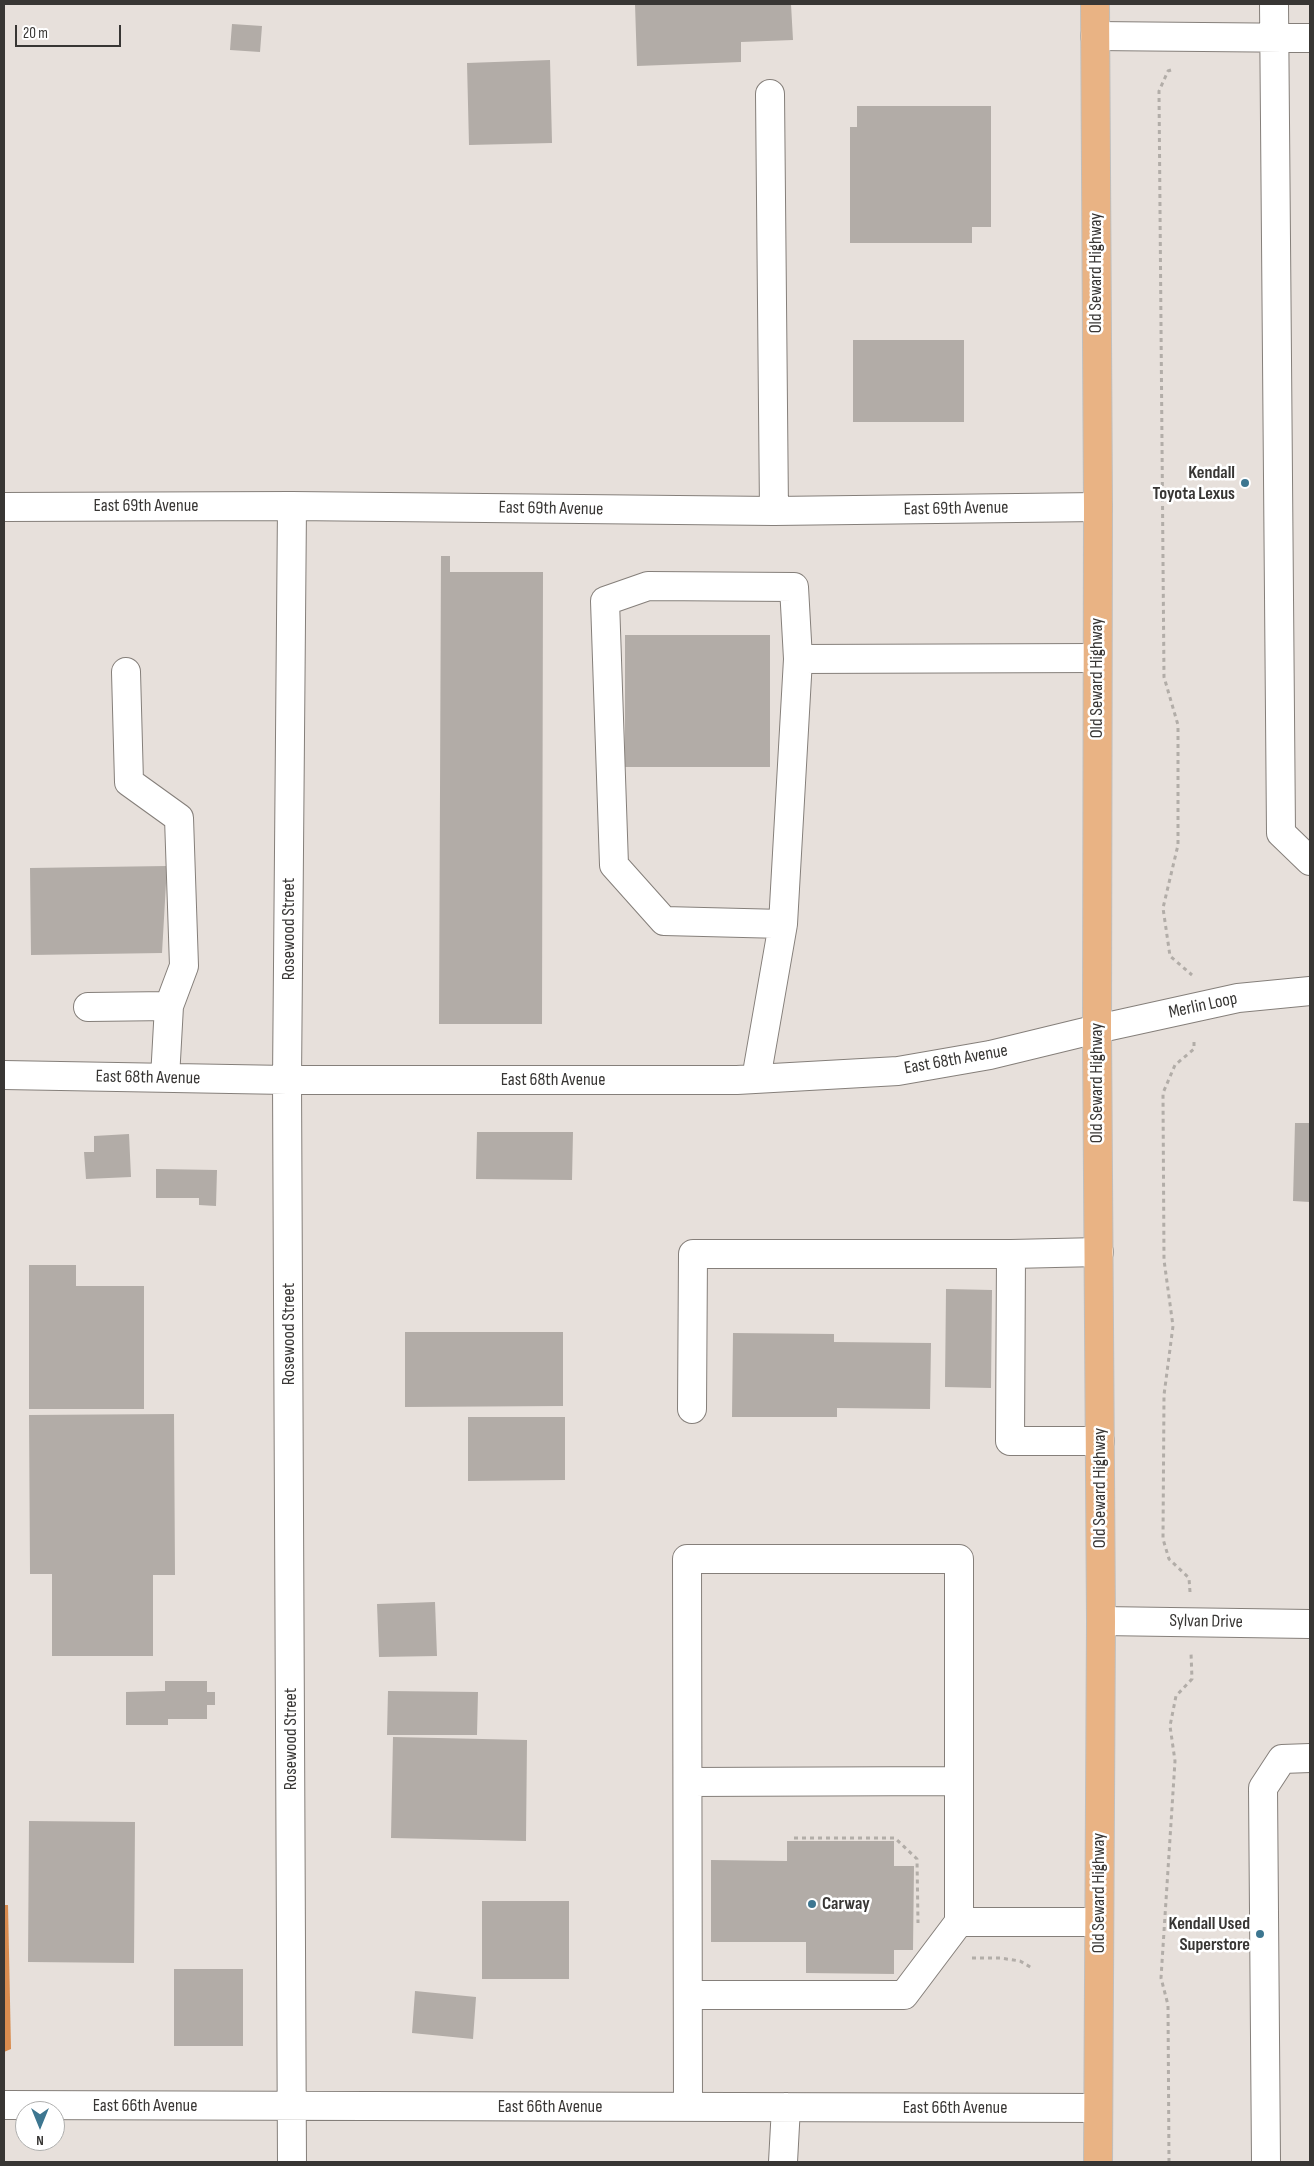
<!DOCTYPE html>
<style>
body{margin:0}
#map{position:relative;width:1314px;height:2166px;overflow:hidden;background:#e7e0db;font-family:"Sofia Sans Condensed",sans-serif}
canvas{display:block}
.frame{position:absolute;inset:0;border:5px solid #383634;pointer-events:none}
.north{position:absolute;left:15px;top:2101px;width:50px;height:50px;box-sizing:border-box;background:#fff;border:1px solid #afafae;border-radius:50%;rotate:180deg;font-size:14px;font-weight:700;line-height:20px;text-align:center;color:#383634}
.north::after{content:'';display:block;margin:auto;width:18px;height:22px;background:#3d7690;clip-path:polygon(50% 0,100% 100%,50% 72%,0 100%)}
.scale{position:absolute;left:15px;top:25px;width:106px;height:22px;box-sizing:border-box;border:2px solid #383634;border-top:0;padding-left:6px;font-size:15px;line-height:18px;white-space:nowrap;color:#383634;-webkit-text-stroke:4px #fff;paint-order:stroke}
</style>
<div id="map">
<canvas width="1314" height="2166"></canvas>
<div class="frame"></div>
<div class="north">N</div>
<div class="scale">20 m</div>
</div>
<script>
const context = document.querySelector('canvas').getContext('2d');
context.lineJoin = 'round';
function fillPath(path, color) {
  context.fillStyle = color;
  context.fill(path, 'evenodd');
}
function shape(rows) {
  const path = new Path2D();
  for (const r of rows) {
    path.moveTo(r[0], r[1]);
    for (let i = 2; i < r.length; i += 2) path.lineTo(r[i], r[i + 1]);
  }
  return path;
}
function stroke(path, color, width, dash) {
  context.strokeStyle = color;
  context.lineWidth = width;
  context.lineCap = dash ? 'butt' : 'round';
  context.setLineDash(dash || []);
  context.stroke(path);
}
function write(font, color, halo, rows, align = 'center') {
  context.font = font + ' "Sofia Sans Condensed",sans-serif';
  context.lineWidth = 5;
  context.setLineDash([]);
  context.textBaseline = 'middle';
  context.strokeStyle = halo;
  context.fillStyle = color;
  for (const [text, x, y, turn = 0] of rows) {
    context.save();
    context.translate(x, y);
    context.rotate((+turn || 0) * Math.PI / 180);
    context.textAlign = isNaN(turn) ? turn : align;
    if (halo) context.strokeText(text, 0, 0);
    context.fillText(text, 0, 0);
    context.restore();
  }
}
const forest = shape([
 [4,1905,8,1905,11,2049,4,2052]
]);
const building = shape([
 [635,4,791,4,793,40,741,42,741,62,637,66],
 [232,24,262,26,260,52,230,50],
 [550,60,552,143,469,145,467,63],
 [857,106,991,106,991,227,972,227,972,243,850,243,850,127,857,127],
 [853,340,964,340,964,422,853,422],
 [441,556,450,556,450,572,543,572,542,1024,439,1024],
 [625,635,770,635,770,767,625,767],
 [167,866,162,953,31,955,30,868],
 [1295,1123,1310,1123,1310,1202,1293,1201],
 [477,1132,573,1132,572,1180,476,1179],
 [129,1134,131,1177,86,1179,84,1152,94,1152,94,1136],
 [156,1169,217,1170,216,1206,199,1205,199,1198,156,1198],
 [29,1265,76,1265,76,1286,144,1286,144,1409,29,1409],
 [946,1289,992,1290,991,1388,945,1387],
 [405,1332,563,1332,563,1406,405,1407],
 [733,1333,834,1334,834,1342,931,1343,930,1409,837,1408,837,1417,732,1417],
 [174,1414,175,1575,153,1575,153,1656,52,1656,52,1574,30,1574,29,1415],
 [468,1417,565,1417,565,1480,468,1481],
 [435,1602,437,1656,379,1657,377,1604],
 [165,1681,207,1681,207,1692,215,1692,215,1705,207,1705,207,1719,168,1719,168,1725,126,1725,126,1692,165,1691],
 [388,1691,478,1692,477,1735,387,1735],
 [393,1737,527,1740,526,1841,391,1838],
 [29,1821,135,1822,134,1963,28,1962],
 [787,1841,894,1841,894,1866,914,1866,913,1950,894,1950,894,1974,806,1973,806,1942,711,1942,711,1860,787,1861],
 [482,1901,569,1901,569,1979,482,1979],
 [174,1969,243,1969,243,2046,174,2046],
 [415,1991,476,1997,473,2039,412,2033]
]);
const path = shape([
 [1171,70,1168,71,1159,91,1164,677,1178,725,1178,845,1163,908,1170,956,1192,975],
 [1190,1592,1189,1578,1169,1559,1163,1539,1164,1395,1173,1326,1164,1260,1163,1093,1175,1065,1194,1049,1194,1041],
 [794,1838,895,1838,917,1859,918,1923],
 [972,1958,1000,1958,1020,1961,1032,1968],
 [1169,2162,1168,2005,1161,1978,1175,1761,1170,1726,1176,1696,1192,1679,1191,1653]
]);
const minor = shape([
 [1274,4,1281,833,1310,861],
 [1095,36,1310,38],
 [770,94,774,511],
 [4,507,292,506,774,511,1098,507],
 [798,659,1097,658],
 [126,672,129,782,179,818,184,966,169,1006],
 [88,1007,169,1006,165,1078],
 [4,1075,287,1080,737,1080,898,1071,990,1055,1097,1029,1238,998,1310,991],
 [756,1079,783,924,798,659,794,587,648,586,605,601,614,865,664,921,783,924],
 [1099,1252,1011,1254,1010,1441,1100,1441],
 [692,1409,693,1254,1011,1254],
 [1101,1621,1310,1624],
 [688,1782,959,1781],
 [959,1922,1099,1922],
 [4,2105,1097,2108],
 [688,2107,687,1559,959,1559,959,1922,904,1995,688,1995],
 [292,2162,287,1080,292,506],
 [783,2162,786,2107],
 [1266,2162,1263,1788,1282,1759,1310,1758]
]);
const major = shape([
 [1095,4,1098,507,1097,1029,1101,1621,1098,2162]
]);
const markers = [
 [1245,483,5,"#3d7690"],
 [812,1904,5,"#3d7690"],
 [1260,1934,5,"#3d7690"]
];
const streetNames = [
 ["Old Seward Highway",1096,273,-90],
 ["East 69th Avenue",146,506],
 ["East 69th Avenue",551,509,1],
 ["East 69th Avenue",956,509,-1],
 ["Old Seward Highway",1097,678,-90],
 ["Rosewood Street",289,929,-90],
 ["Merlin Loop",1203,1006,-12],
 ["East 68th Avenue",956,1060,-10],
 ["East 68th Avenue",148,1078,1],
 ["East 68th Avenue",553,1080],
 ["Old Seward Highway",1097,1083,-90],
 ["Rosewood Street",289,1334,-90],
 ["Old Seward Highway",1100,1488,-90],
 ["Sylvan Drive",1206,1622,1],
 ["Rosewood Street",291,1739,-90],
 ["Old Seward Highway",1099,1893,-90],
 ["East 66th Avenue",145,2106],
 ["East 66th Avenue",550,2107],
 ["East 66th Avenue",955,2108]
];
const poiNames = [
 ["Kendall",1235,473],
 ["Toyota Lexus",1235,494],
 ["Carway",822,1904,"left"],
 ["Kendall Used",1250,1924],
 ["Superstore",1250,1945]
];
fillPath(forest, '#d98c4f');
fillPath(building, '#b2aca7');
stroke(minor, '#857f7a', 30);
stroke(major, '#bfbfbe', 30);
stroke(path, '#b2ada8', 3, [4, 4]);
stroke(minor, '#fff', 28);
stroke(major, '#e9b384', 28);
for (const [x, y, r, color] of markers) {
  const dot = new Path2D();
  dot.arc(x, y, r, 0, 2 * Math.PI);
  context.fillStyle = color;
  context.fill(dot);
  stroke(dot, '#fff', 2);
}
write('18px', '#383634', '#fff', streetNames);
write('bold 18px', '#383634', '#fff', poiNames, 'right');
</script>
